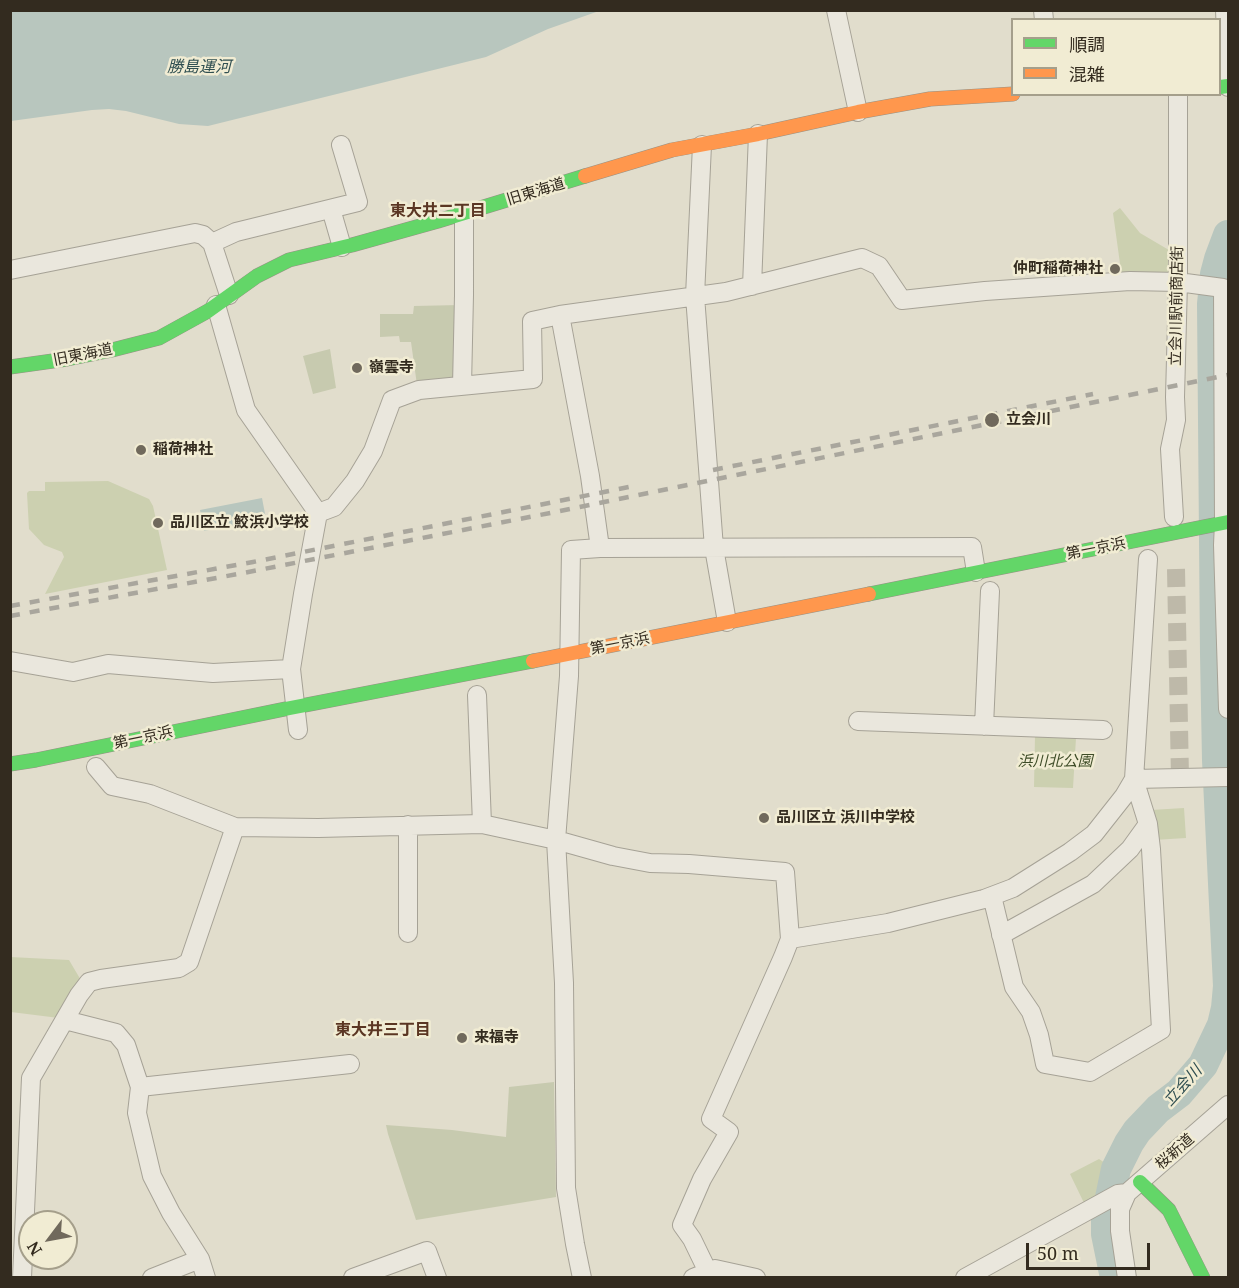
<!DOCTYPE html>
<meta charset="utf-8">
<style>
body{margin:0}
#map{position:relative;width:1239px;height:1288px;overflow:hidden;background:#e1ddcc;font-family:"Noto Serif","Noto Sans JP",serif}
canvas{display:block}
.frame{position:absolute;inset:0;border:12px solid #332b1f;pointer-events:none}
.legend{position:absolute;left:1011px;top:18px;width:210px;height:78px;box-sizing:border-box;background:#f1ecd3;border:2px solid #a59f8b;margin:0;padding:8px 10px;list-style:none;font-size:18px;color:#332b1f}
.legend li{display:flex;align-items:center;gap:12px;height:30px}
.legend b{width:30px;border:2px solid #a59f8b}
.north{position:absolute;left:18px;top:1210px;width:60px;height:60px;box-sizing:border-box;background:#f1ecd3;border:2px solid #a59f8b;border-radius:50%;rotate:238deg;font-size:16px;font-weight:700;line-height:24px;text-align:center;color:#332b1f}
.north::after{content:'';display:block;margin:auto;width:21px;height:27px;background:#70695c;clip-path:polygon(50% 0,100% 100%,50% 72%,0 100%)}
.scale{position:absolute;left:1026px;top:1243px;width:124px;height:27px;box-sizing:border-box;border:3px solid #332b1f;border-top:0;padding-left:8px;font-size:18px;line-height:21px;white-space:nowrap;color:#332b1f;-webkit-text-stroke:4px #f1ecd3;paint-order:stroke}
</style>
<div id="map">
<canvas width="1239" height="1288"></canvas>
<div class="frame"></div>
<ul class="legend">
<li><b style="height:8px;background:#63d668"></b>順調</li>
<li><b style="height:8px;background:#ff974d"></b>混雑</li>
</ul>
<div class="north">N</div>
<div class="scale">50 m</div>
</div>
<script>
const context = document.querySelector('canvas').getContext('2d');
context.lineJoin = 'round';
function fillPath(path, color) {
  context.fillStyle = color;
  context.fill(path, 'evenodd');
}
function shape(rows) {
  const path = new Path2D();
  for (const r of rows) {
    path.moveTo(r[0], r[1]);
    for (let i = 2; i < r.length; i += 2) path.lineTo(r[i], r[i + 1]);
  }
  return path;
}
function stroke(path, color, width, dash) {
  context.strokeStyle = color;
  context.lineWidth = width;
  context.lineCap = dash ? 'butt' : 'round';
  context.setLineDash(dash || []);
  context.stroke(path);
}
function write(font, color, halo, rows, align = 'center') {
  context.font = font + ' "Noto Serif","Noto Sans JP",serif';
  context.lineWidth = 5;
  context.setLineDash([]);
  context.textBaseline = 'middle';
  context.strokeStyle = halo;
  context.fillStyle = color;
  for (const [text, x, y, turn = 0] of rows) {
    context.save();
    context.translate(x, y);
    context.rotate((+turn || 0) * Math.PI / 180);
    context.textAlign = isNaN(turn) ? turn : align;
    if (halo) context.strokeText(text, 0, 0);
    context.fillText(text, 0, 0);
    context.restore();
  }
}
const green = shape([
 [1120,208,1140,233,1174,253,1174,279,1122,278,1113,213],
 [108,481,149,499,153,506,167,570,45,594,64,557,62,552,44,545,29,529,27,493,29,491,45,491,45,482],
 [1035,736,1076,738,1073,788,1034,787],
 [1184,808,1186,838,1154,840,1151,810],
 [10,957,69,960,82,982,59,1018,11,1012],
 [1099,1159,1105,1163,1098,1197,1085,1205,1070,1174]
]);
const cemetery = shape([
 [460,305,458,380,417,385,411,342,400,342,399,336,380,337,380,314,413,314,414,306],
 [330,349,336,388,313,394,303,356],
 [554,1082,556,1197,416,1220,388,1134,386,1125,452,1130,506,1137,509,1087]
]);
const water = shape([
 [10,11,11,10,599,11,548,29,486,57,208,126,179,124,126,111,109,109,92,110,11,121],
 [262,498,266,519,204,531,200,510]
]);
const river = shape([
 [1115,1278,1106,1234,1106,1217,1116,1169,1129,1143,1137,1131,1158,1109,1179,1093,1203,1065,1222,1025,1226,1008,1228,986,1217,760,1215,654,1212,304,1215,274,1219,259,1228,235]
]);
const streetTunnel = shape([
 [1176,569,1180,778]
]);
const street = shape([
 [836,10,858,112],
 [1043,10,1044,20],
 [1225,10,1228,87],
 [702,145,695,296,714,548,727,622],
 [331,209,342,247],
 [212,243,236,232,358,202,341,145],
 [10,270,195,233,203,235,212,243,229,295],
 [752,286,758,134],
 [216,305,246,410,318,513,303,594,291,669,298,730],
 [462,386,464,295,464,213],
 [318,513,334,507,355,481,373,451,392,400,419,390,533,379,532,321,560,315],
 [1174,517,1170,449,1176,420,1175,397,1178,282,1178,94],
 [600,548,590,476,560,315,726,292,862,258,879,266,902,300,985,291,1130,281,1178,282,1223,288,1224,523,1223,545,1228,709],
 [10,661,73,672,108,664,213,673,291,669],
 [477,695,482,824],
 [858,721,1103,730],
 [984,726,990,591],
 [96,767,112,786,150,794,235,827,318,828,482,824,556,840,613,856,650,863,689,864,785,872,790,939,783,957,711,1119,729,1132,702,1179,682,1225,692,1239,708,1272],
 [992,896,1014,987,1031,1012,1039,1035,1045,1064,1090,1072,1161,1030,1151,849,1148,824,1134,779,1228,777],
 [408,933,408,825],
 [1001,935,1093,884,1130,849,1148,824],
 [790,939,888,923,984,899,1013,888,1070,852,1094,834,1124,796,1134,779,1148,559],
 [65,1020,116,1033,126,1045,140,1087,137,1113,152,1176,171,1213,200,1259,206,1278],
 [140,1087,350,1064],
 [22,1278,31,1078,79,995,89,982,101,979,179,968,189,962,235,827],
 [152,1278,200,1259],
 [353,1278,427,1251,437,1278],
 [582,1278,575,1244,566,1188,564,983,556,840,569,676,571,550,600,548,972,547,976,572],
 [693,1278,715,1269,756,1278],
 [965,1278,1118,1194,1127,1193,1228,1105],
 [1127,1278,1120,1231,1120,1209,1127,1193]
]);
const fast = shape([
 [1220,87,1228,86],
 [10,367,67,359,112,350,159,338,208,311,257,276,289,260,352,245,438,221,585,176],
 [869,594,1228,522],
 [10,764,36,760,285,709,533,661],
 [1140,1182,1169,1210,1203,1278]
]);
const slow = shape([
 [585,176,672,150,758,134,858,112,930,99,1013,94],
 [533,661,869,594]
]);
const rail = shape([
 [713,470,1093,394],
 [10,606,253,562,634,486],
 [10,616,238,574,555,512,1228,375]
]);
const markers = [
 [1115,269,6,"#70695c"],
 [357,368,6,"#70695c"],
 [992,420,8,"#70695c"],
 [141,450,6,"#70695c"],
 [158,523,6,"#70695c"],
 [764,818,6,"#70695c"],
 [462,1038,6,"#70695c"]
];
const streetNames = [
 ["旧東海道",536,192,-17],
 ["立会川駅前商店街",1177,306,-89],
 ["旧東海道",83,355,-11],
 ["第一京浜",1096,549,-11],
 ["第一京浜",620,644,-11],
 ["第一京浜",143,738,-12],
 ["桜新道",1175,1152,-41]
];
const poiNames = [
 ["仲町稲荷神社",1103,269,"right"],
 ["嶺雲寺",369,368],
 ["立会川",1006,420],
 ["稲荷神社",153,450],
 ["品川区立 鮫浜小学校",170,523],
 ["品川区立 浜川中学校",776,818],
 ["来福寺",474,1038]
];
const parkNames = [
 ["浜川北公園",1055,762]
];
const waterNames = [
 ["勝島運河",199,67],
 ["立会川",1183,1086,-48]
];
const neighbourhoodNames = [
 ["東大井二丁目",438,211],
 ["東大井三丁目",383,1030]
];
fillPath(green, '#ccd0b0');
fillPath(cemetery, '#c7caaf');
fillPath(water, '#b8c6be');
stroke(river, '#b8c6be', 30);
stroke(streetTunnel, '#beb9a9', 18, [18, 9]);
stroke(street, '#a6a296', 20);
stroke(fast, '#969185', 15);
stroke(slow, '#969185', 15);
stroke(street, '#eae7dd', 18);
stroke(fast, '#63d668', 14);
stroke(slow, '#ff974d', 14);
stroke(rail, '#a9a69d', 4.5, [10, 10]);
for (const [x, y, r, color] of markers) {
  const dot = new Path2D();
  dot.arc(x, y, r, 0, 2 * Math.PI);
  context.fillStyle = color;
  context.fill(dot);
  stroke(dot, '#f1ecd3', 2);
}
write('15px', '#332b1f', '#f1ecd3', streetNames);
write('bold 15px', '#332b1f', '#f1ecd3', poiNames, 'left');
write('italic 15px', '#3f4d28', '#f1ecd3', parkNames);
write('italic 16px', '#304f51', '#f1ecd3', waterNames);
write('bold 16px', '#5b3623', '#f1ecd3', neighbourhoodNames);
</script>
